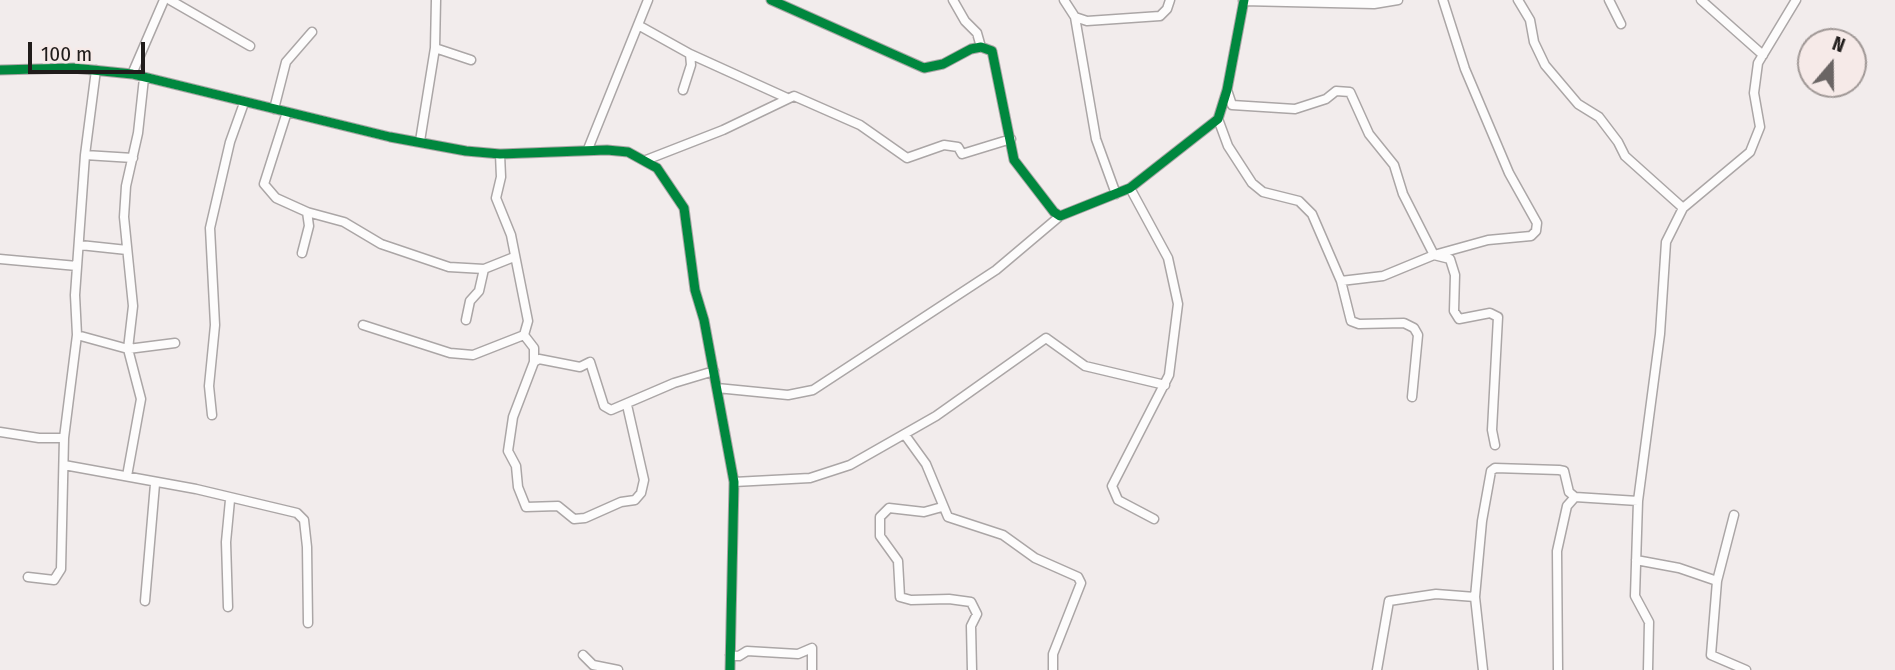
<!DOCTYPE html>
<style>
body{margin:0}
#map{position:relative;width:1895px;height:670px;overflow:hidden;background:#f2ecec;font-family:"Fira Sans Condensed",sans-serif}
canvas{display:block}
.north{position:absolute;left:1797px;top:28px;width:70px;height:70px;box-sizing:border-box;background:#f6eae8;border:2px solid #a09896;border-radius:50%;rotate:20deg;font-size:19px;font-weight:700;line-height:28px;text-align:center;color:#201c1b}
.north::after{content:'';display:block;margin:auto;width:24px;height:32px;background:#6a6564;clip-path:polygon(50% 0,100% 100%,50% 72%,0 100%)}
.scale{position:absolute;left:28px;top:42px;width:117px;height:32px;box-sizing:border-box;border:4px solid #201c1b;border-top:0;padding-left:9px;font-size:21px;line-height:24px;white-space:nowrap;color:#201c1b;-webkit-text-stroke:5px #f6eae8;paint-order:stroke}
</style>
<div id="map">
<canvas width="1895" height="670"></canvas>
<div class="north">N</div>
<div class="scale">100 m</div>
</div>
<script>
const context = document.querySelector('canvas').getContext('2d');
context.lineJoin = 'round';
function shape(rows) {
  const path = new Path2D();
  for (const r of rows) {
    path.moveTo(r[0], r[1]);
    for (let i = 2; i < r.length; i += 2) path.lineTo(r[i], r[i + 1]);
  }
  return path;
}
function stroke(path, color, width, dash) {
  context.strokeStyle = color;
  context.lineWidth = width;
  context.lineCap = dash ? 'butt' : 'round';
  context.setLineDash(dash || []);
  context.stroke(path);
}
const minor = shape([
 [170,0,250,46],
 [771,0,924,68,943,64,971,49,981,47,992,51,1014,160,1054,212,1060,216,1130,188,1218,119,1227,90,1244,0],
 [953,0,965,21,977,33,981,47],
 [1064,0,1075,17,1087,21,1160,16,1167,9,1170,0],
 [1518,0,1530,20,1534,42,1545,65,1578,104,1599,117,1618,142,1625,156,1683,208],
 [1609,0,1621,24],
 [1701,0,1763,55],
 [1243,1,1374,4,1398,0],
 [1075,17,1096,139,1116,194],
 [638,25,690,54,787,98],
 [435,48,471,60],
 [0,70,73,68,132,74,390,137,466,151,500,154,607,150,628,152,657,168,684,208,695,290,704,320,734,482,730,670],
 [132,74,164,0],
 [683,90,691,65,690,54],
 [1227,90,1232,105,1295,109,1326,99,1336,91,1350,92,1369,134,1394,165,1403,194,1434,255,1450,259,1455,275,1454,311,1459,319,1490,313,1498,317,1492,430,1495,445],
 [274,109,286,62,312,32],
 [287,112,264,184,276,198,307,212,344,222,381,244,449,267,484,269,514,257],
 [1218,119,1228,146,1252,183,1263,192,1299,201,1312,214,1341,281,1351,321,1359,324,1404,323,1414,328,1418,335,1412,397],
 [420,141,435,48,436,0],
 [588,149,648,0],
 [85,155,133,158],
 [646,160,723,130,794,96,860,125,907,158,944,145,958,147,962,154,1011,139],
 [1130,188,1168,258,1178,304,1169,375,1112,486,1118,500,1154,519],
 [80,245,127,250],
 [302,253,309,226,307,212],
 [0,259,77,266],
 [1341,281,1383,276,1434,255,1488,240,1531,236,1536,231,1537,223,1509,173,1465,69,1443,0],
 [466,320,470,301,479,291,484,269],
 [363,325,450,353,473,355,524,335,528,321,511,235,496,198,501,177,500,154],
 [77,335,128,349,175,343],
 [524,335,534,348,534,362,513,417,508,451,516,466,518,487,526,507,558,506,574,519,585,518,621,502,635,500,641,493,644,480,627,405],
 [534,362,539,359,580,367,590,362,604,406,611,410,674,383,714,371],
 [717,388,788,395,813,390,996,270,1060,216],
 [212,415,209,386,215,325,210,228,230,142,244,103],
 [0,432,39,438,64,438],
 [905,435,926,464,948,517,1003,535,1035,558,1078,577,1081,583,1053,654,1053,670],
 [64,465,196,489,297,513,304,520,307,547,308,623],
 [127,476,141,399,128,349,133,306,124,217,126,186,138,133,144,78],
 [734,482,810,478,850,465,936,416,1046,338,1085,366,1165,385],
 [942,507,924,512,889,508,880,517,880,536,898,561,900,597,911,600,949,599,971,602,977,614,971,626,972,670],
 [1734,515,1717,581,1711,655,1746,670],
 [1636,560,1679,568,1717,581],
 [28,577,54,580,61,569,64,438,77,335,75,295,85,155,96,70],
 [1475,597,1483,670],
 [145,601,155,484],
 [228,607,226,542,230,500],
 [583,655,593,665,618,670],
 [730,655,739,656,747,651,798,654,812,648,812,670],
 [1377,670,1389,601,1436,594,1475,597,1482,521,1491,471,1495,468,1559,470,1564,471,1569,492,1575,497,1638,501],
 [1558,670,1557,551,1567,506,1575,497],
 [1648,670,1649,622,1635,596,1638,501,1660,334,1666,242,1683,208,1750,152,1760,127,1754,93,1758,63,1796,0]
]);
const cycleway = shape([
 [771,0,924,68,943,64,971,49,981,47,992,51,1014,160,1054,212,1060,216,1130,188,1218,119,1227,90,1244,0],
 [0,70,73,68,132,74,390,137,466,151,500,154,607,150,628,152,657,168,684,208,695,290,704,320,734,482,730,670]
]);
stroke(minor, '#aba6a6', 11);
stroke(minor, '#fdfcfc', 8);
stroke(cycleway, '#00873e', 9);
</script>
